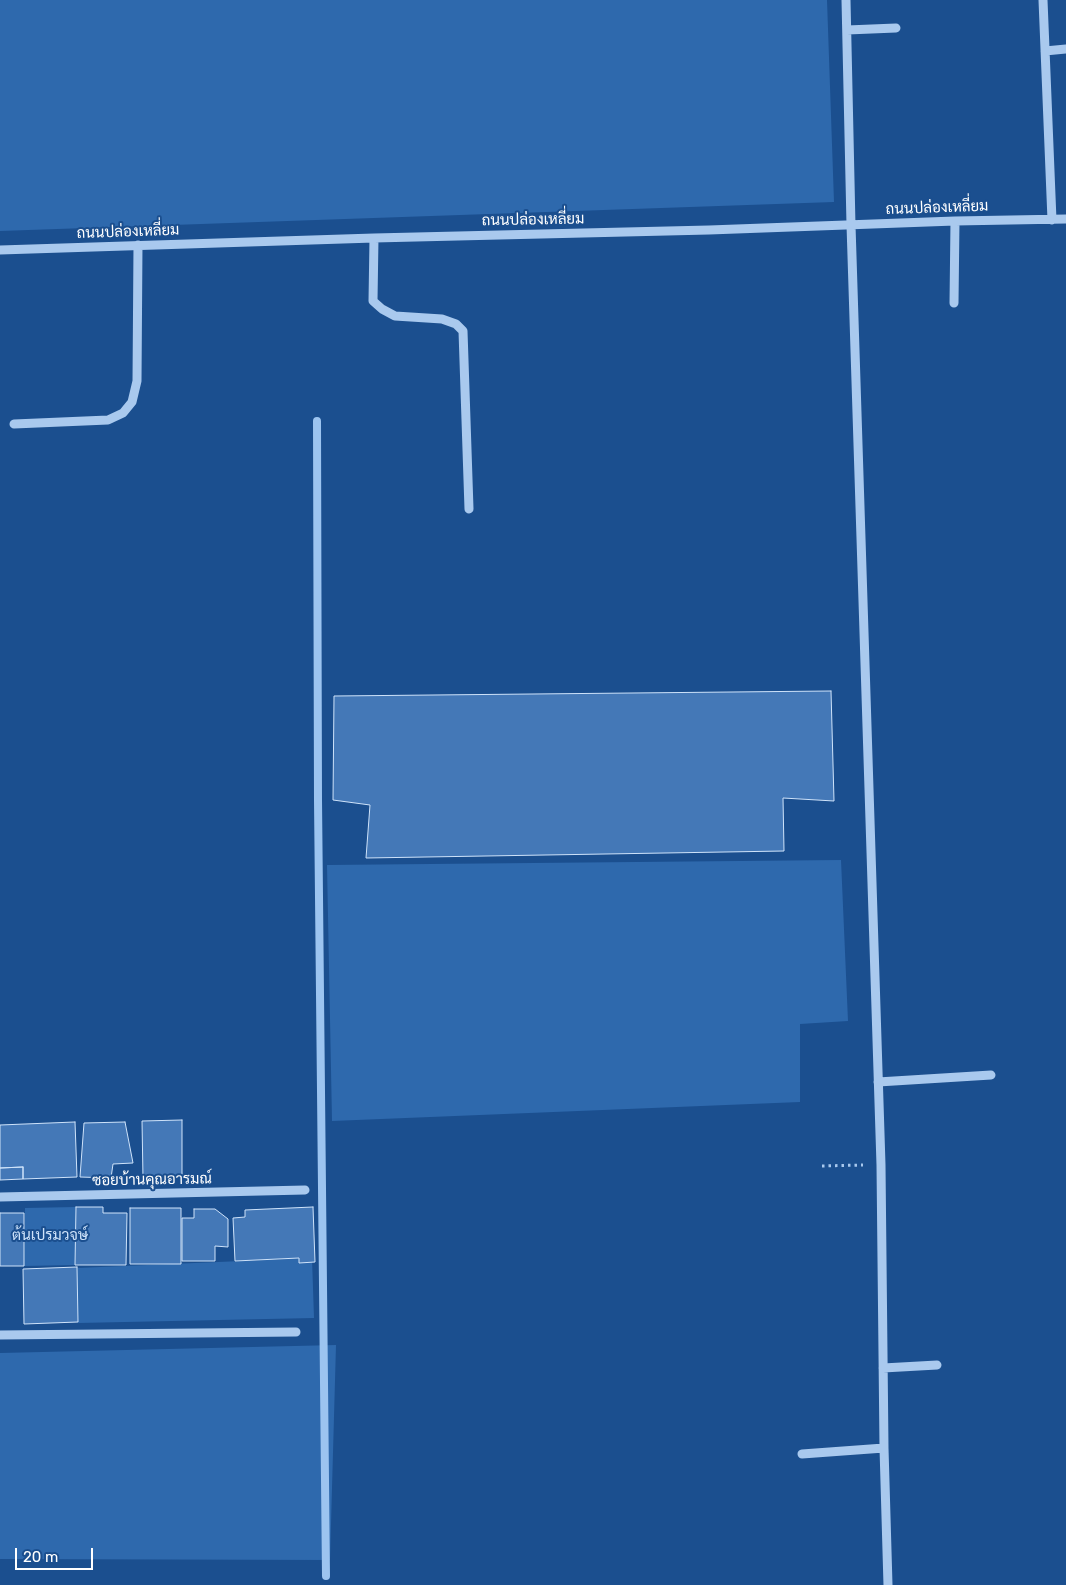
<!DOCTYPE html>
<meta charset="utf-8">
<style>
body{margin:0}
#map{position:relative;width:1066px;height:1585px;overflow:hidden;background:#1b4f8f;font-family:Rubik,sans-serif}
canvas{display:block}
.scale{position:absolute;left:15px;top:1548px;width:78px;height:22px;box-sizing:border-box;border:2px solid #fff;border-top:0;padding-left:6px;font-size:15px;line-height:18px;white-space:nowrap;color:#fff;-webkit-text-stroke:4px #1b4f8f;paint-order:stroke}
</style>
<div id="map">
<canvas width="1066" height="1585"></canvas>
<div class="scale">20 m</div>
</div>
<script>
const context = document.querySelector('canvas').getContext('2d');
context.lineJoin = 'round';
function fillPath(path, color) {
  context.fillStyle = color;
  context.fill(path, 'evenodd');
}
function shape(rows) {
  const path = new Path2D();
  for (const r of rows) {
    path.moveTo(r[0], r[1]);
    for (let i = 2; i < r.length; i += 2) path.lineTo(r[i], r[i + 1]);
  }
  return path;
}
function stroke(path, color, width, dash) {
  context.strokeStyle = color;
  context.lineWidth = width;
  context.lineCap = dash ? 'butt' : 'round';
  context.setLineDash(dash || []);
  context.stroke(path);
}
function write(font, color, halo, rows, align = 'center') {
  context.font = font + ' Rubik,Sarabun,sans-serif';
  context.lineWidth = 4;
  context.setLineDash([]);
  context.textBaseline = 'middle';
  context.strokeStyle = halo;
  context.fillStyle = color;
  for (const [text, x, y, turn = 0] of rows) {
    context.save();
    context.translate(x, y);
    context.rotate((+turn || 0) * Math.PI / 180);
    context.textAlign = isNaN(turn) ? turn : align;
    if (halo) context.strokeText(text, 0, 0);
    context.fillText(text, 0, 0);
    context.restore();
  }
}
const green = shape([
 [0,0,827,0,834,202,0,231],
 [841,860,848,1021,800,1024,800,1102,332,1121,327,865],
 [76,1207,75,1265,24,1266,25,1208],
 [312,1258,314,1318,78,1323,77,1268],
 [336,1345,330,1560,0,1559,0,1353]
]);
const stream = shape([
 [317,421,318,800,326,1576]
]);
const building = shape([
 [831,691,834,801,783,798,784,851,366,858,370,805,333,800,334,696,831,691],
 [182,1120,182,1177,143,1178,142,1121,182,1120],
 [75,1122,77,1177,23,1179,23,1167,0,1168,0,1125,75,1122],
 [125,1122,133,1163,113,1164,111,1178,80,1177,84,1123,125,1122],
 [23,1167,23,1179,0,1180,0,1168,23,1167],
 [76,1207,103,1207,103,1213,127,1213,126,1265,75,1265,76,1207],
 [313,1207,315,1262,299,1263,299,1258,235,1261,233,1218,245,1217,245,1210,313,1207],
 [130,1208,181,1208,181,1264,130,1264,130,1208],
 [194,1209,215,1209,228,1219,228,1247,215,1246,215,1261,182,1261,182,1218,194,1218,194,1209],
 [0,1213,24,1213,24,1266,0,1266,0,1213],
 [77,1267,78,1322,24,1324,23,1269,77,1267]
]);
const path = shape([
 [822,1166,863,1165]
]);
const minor = shape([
 [846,0,851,225,881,1165,884,1448,888,1585],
 [1043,0,1052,220],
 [847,30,896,28],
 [1045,51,1066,49],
 [374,238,373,301,382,309,395,316,442,319,456,324,463,331,469,509],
 [0,250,374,238,709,230,955,221,1066,219],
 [954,303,955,221],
 [14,424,108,420,123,413,132,402,137,381,138,245],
 [878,1082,991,1075],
 [0,1197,305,1190],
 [0,1335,296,1332],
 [883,1368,937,1365],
 [802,1454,884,1448]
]);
const streetNames = [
 ["ถนนปล่องเหลี่ยม",937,208,-2],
 ["ถนนปล่องเหลี่ยม",533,220,-1],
 ["ถนนปล่องเหลี่ยม",128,232,-2],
 ["ซอยบ้านคุณอารมณ์",152,1180,-1]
];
const parkNames = [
 ["ต้นเปรมวจษ์",50,1236]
];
fillPath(green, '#2e69ad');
stroke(stream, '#9cc4f0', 8);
fillPath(building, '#4478b7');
stroke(building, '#cfe3fa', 1);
stroke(path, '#a9c9ee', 3, [2.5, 4]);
stroke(minor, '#a9c9ee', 9);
write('15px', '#fff', '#1b4f8f', streetNames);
write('15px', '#cfe3fa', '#1b4f8f', parkNames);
</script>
